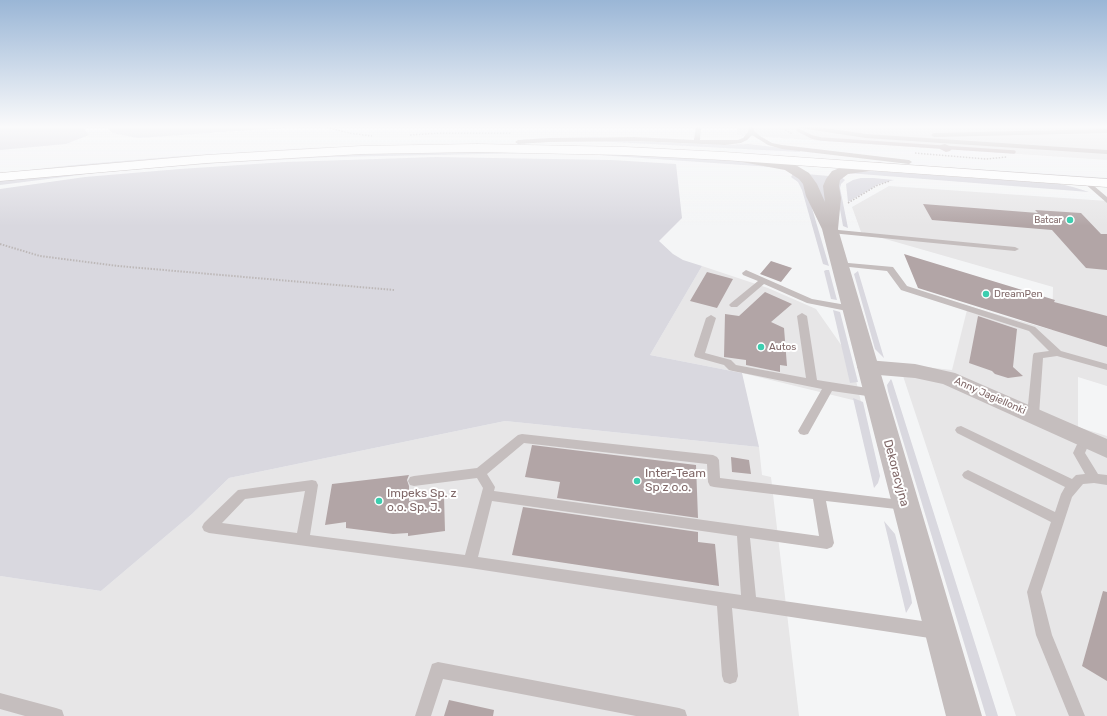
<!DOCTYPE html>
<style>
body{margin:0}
canvas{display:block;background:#f4f5f6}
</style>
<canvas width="1107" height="716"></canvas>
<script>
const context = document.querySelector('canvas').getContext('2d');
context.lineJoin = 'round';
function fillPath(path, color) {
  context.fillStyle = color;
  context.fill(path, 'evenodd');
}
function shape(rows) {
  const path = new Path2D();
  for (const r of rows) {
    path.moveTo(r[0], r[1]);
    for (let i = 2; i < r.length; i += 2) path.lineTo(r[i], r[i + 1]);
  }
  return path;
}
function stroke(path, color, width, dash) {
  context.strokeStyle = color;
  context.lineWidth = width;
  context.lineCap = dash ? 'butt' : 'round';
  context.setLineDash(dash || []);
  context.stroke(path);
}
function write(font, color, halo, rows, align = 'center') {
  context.font = font + ' Rubik,sans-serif';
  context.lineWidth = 4;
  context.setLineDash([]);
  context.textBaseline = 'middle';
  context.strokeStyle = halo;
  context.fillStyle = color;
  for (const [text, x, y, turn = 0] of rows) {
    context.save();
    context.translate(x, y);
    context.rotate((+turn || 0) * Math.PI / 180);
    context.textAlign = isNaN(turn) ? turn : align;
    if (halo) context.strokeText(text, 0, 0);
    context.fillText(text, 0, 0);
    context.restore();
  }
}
const built = shape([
 [737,126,1107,126,1107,160,737,135],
 [889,186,1107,201,1107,386,1078,377,1078,427,1107,436,1107,716,1016,716,899,364,952,370,968,306,1052,330,1053,287,861,232,852,207],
 [702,266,768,288,816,309,851,359,861,402,742,373,650,355],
 [505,421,759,447,762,475,771,477,799,716,0,716,0,576,101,591,192,514,229,478]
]);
const green = shape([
 [0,126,82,126,89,135,66,144,0,150],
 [106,126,311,126,138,138,112,133],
 [614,140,722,145,748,144,800,150,800,152,594,141],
 [422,145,523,145,639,147,801,157,802,159,504,146,0,174,0,173,75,165,181,156,310,148],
 [471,151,537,153,330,157,219,163,106,172,108,169,288,156],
 [613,153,754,162,786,168,584,154],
 [436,157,612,160,676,164,682,218,659,241,673,254,683,260,702,266,650,355,742,373,759,447,505,421,229,478,192,514,101,591,0,576,0,189,85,177,180,169,285,162],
 [813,158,1107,178,1107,180,814,159],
 [93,170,97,171,95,173,0,185,0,181],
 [873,171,1060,184,1073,187,1089,192,848,173],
 [793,174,804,181,829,266,823,264,802,190,798,182,791,177],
 [806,174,829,176,826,202,823,202],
 [841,177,845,180,841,184,840,188,848,228,843,226,836,187],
 [861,178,873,178,894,180,879,184,848,202,846,184,853,180],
 [826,270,829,270,837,300,831,299,824,271],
 [858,271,884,358,875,349,854,274],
 [833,310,840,312,858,382,850,383],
 [891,379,892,381,998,716,986,716,888,391,887,385],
 [853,398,863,402,880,476,878,483,874,488],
 [884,521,895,534,911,596,912,603,906,613]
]);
const stream = shape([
 [798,130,812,137,821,139,1014,152]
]);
const canal = shape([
 [945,144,951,147,952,149,950,151,946,152,940,149,939,147,941,145,945,144]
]);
const building = shape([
 [923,204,1038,213,1035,210,1081,213,1101,234,1107,234,1107,270,1086,268,1052,230,932,220],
 [904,254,1055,300,1054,302,1107,316,1107,347,918,288],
 [771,261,792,268,781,282,760,274],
 [707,272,733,279,717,308,690,301],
 [765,292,792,304,771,322,784,328,787,366,780,365,780,372,746,365,746,360,724,357,725,314,739,316],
 [978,316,1017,329,1013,367,1023,376,1008,378,995,374,992,371,969,363],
 [532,445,696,465,698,518,557,498,560,482,525,477],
 [731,457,749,460,751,474,732,472],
 [409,475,407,480,409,486,409,501,444,496,445,531,408,536,408,533,393,534,346,528,346,522,325,525,332,484],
 [523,507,698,532,698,542,715,544,719,586,512,555],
 [1103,591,1107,592,1107,681,1082,666],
 [449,700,494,710,493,716,444,716]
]);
const pathFar1 = shape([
 [321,126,349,133,372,136],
 [777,126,793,134],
 [410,135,439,133,511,133],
 [915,153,986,159,1007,157],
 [848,203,876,186,890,181]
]);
const path = shape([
 [0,244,40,256,118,266,394,290]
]);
const service = shape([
 [696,126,701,127,700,140,738,140,743,138,748,132,749,126,753,126,754,131,760,136,772,143,782,145,909,160,912,162,909,164,782,149,768,145,752,135,747,140,741,143,725,145,635,141,549,142,518,144,515,142,518,140,549,138,635,137,694,140,696,126],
 [797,126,812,126,866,134,1107,150,1107,154,866,138,800,128,797,126],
 [1107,129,1107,133,934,137,931,135,934,133,1107,129],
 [1083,180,1087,180,1107,197,1107,203,1083,182,1083,180],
 [828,229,1015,247,1019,249,1015,251,831,233,828,233,828,229],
 [837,262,893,267,907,286,1035,327,1061,351,1107,364,1107,370,1057,356,1043,358,1039,415,1037,418,1029,418,1027,415,1033,355,1034,353,1049,351,1029,331,901,290,887,271,840,266,837,266,836,264,837,262],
 [746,270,812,299,852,306,857,309,852,312,807,303,764,284,737,307,731,307,729,305,731,303,758,281,743,275,742,273,746,270],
 [802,313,807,316,817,380,874,389,878,390,879,393,878,396,874,397,832,391,808,434,804,435,800,434,798,431,822,389,733,371,729,370,724,365,695,357,694,355,706,318,711,315,716,318,705,353,731,360,736,365,806,378,797,316,802,313],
 [961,426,1072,479,1076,475,1085,474,1073,453,1081,436,1085,435,1089,436,1091,439,1085,453,1098,474,1107,475,1107,485,1094,483,1083,484,1072,497,1041,592,1052,635,1085,716,1069,716,1036,635,1027,592,1051,522,964,478,962,475,964,472,968,470,972,472,1055,512,1061,494,1065,487,957,433,955,430,957,427,961,426],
 [522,434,713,455,717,457,719,460,720,478,909,501,911,505,909,509,905,510,826,501,834,543,832,547,827,549,750,538,756,597,936,623,941,626,944,631,941,636,936,639,732,608,738,676,736,682,730,684,724,682,722,676,717,606,470,568,209,533,204,531,202,527,204,523,238,490,312,480,316,481,318,485,310,535,465,555,483,488,477,478,414,486,410,485,408,481,410,477,414,476,477,468,518,435,522,434],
 [524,443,707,464,708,482,710,486,714,487,813,499,819,536,494,491,495,487,487,474,524,443],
 [305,491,297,533,222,523,245,499,305,491],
 [492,501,737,536,741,595,478,557,492,501],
 [438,662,679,708,685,710,687,716,636,716,443,679,431,716,415,716,432,664,438,662],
 [0,693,56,708,62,710,64,716,25,716,0,709,0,693]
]);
const minor = shape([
 [867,360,915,364,955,373,1107,439,1107,458,943,384,915,378,867,374,860,372,857,367,860,362,867,360]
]);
const tertiary = shape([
 [747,155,794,164,809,173,817,184,825,202,823,186,826,179,832,171,845,166,878,162,883,163,885,166,883,169,878,170,848,174,840,180,839,186,841,198,838,229,982,716,946,716,822,229,806,196,803,184,799,179,785,170,742,162,740,159,742,156,747,155]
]);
const primary = shape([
 [477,144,625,147,724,152,1107,179,1107,187,724,160,625,155,477,152,361,154,207,163,0,181,0,173,207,155,361,146,477,144]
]);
const markers = [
 [1070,220,4,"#3cceaf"],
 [986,294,4,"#3cceaf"],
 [761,347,4,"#3cceaf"],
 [637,481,4,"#3cceaf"],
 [379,501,4,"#3cceaf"]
];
const farPoinames = [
 ["Batcar",1062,220]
];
const poiNames = [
 ["DreamPen",994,294],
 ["Autos",769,347]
];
const streetNames = [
 ["Anny Jagiellonki",990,396,24]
];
const nearStreetnames = [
 ["Dekoracyjna",896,473,75]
];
const nearPoinames = [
 ["Inter-Team",645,474],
 ["Sp z o.o.",645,488],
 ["Impeks Sp. z",387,494],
 ["o.o. Sp. J.",387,508]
];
fillPath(built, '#e7e6e7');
fillPath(green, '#d9d8df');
stroke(stream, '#c6babc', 3.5);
fillPath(canal, '#c6babc');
fillPath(building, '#b2a5a6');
stroke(primary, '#b9b2b2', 1);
stroke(pathFar1, '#bdb8b8', 1.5, [1.5, 1.5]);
stroke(path, '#bdb8b8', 2, [1.5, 1.5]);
fillPath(service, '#c5bebe');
fillPath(minor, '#c5bebe');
fillPath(tertiary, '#c5bebe');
fillPath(primary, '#fff');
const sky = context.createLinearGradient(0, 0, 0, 226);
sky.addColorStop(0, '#9ab6d6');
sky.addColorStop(0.56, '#fafafb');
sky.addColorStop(1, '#fafafb00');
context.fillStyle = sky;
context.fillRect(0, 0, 1107, 226);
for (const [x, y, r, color] of markers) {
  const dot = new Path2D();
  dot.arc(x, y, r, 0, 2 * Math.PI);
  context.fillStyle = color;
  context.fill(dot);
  stroke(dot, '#fff', 1.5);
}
write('9px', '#816969', '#fff', farPoinames, 'right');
write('10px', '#816969', '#fff', poiNames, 'left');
write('10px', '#816969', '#fff', streetNames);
write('12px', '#816969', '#fff', nearStreetnames);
write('12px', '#816969', '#fff', nearPoinames, 'left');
</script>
